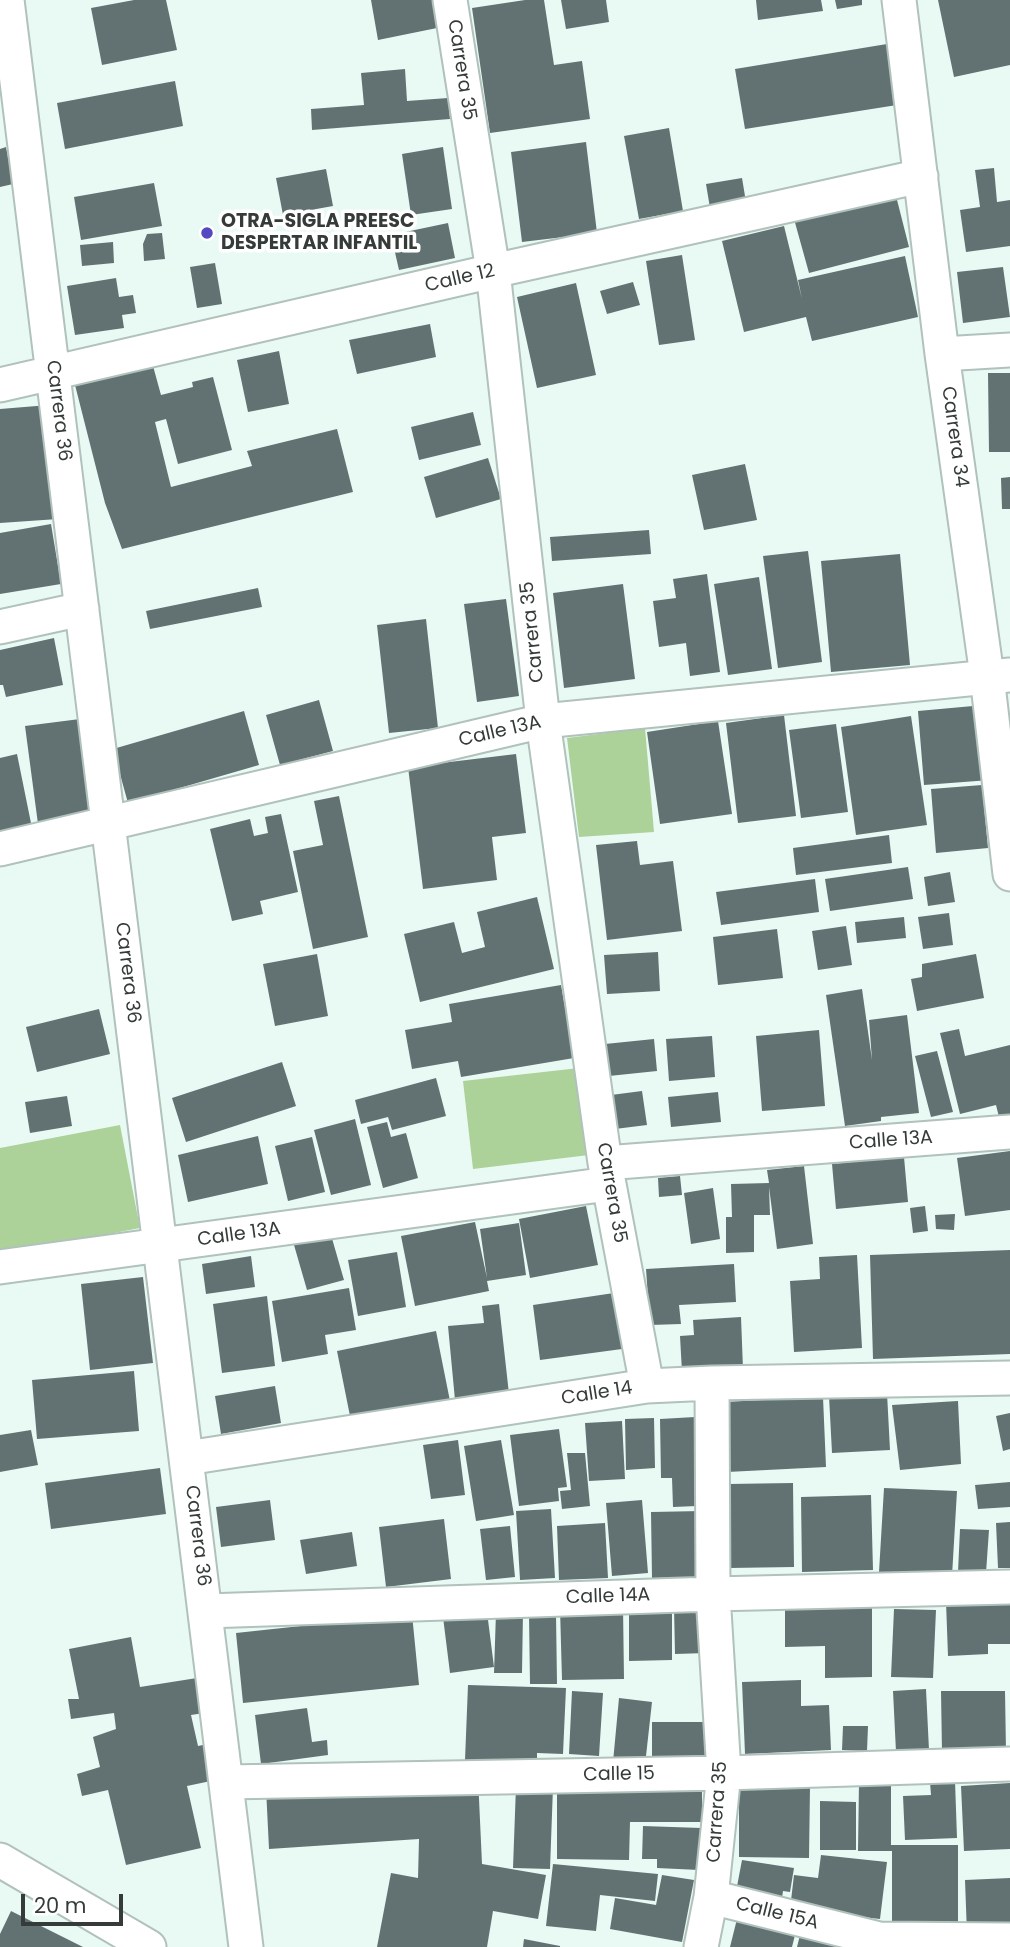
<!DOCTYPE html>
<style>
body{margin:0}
#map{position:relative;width:1010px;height:1947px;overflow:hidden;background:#e9faf5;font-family:Poppins,sans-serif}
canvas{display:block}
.scale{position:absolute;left:21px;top:1894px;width:102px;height:32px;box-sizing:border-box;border:4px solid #343b39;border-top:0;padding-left:9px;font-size:21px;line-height:24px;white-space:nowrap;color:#343b39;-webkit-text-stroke:5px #fff;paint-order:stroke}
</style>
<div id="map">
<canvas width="1010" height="1947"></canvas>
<div class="scale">20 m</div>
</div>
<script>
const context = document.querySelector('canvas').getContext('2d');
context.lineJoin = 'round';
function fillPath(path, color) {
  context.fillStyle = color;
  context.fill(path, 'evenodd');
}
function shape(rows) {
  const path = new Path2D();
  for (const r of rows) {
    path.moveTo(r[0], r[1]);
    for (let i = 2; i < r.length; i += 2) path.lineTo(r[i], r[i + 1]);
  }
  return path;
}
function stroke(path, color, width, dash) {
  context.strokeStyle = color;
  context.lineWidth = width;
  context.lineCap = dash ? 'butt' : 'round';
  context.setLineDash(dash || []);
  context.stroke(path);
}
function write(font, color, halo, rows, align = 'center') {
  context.font = font + ' Poppins,sans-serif';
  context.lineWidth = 7;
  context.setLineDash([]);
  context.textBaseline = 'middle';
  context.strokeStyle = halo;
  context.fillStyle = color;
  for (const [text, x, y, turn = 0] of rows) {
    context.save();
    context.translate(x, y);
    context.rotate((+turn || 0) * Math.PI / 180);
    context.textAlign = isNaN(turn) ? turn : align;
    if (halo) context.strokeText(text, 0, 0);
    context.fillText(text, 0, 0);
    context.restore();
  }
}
const green = shape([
 [645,728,654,832,579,837,567,738],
 [579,1068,589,1155,473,1169,463,1081],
 [120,1125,140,1228,0,1255,0,1148]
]);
const building = shape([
 [134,0,166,0,177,50,102,65,91,8],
 [371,0,432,0,437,28,378,40],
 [525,0,544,0,554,65,582,61,590,119,490,133,472,8],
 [561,0,606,0,609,22,566,29],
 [756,0,821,0,823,11,758,20],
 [835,0,862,0,862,5,837,9],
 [938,0,1010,0,1010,65,954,77],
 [887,44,897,105,745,129,735,69],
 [405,69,407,101,448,98,450,119,312,130,311,109,364,105,361,73],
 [175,81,183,126,65,149,57,103],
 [669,128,683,211,639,219,624,136],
 [586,142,597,233,522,242,511,152],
 [6,147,13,184,0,187,0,149],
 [443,147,452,209,411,215,402,154],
 [994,168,997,202,1010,200,1010,246,966,252,960,210,980,207,975,170],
 [326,169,333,206,283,215,276,178],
 [742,178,746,202,710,208,706,184],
 [154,183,162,226,81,240,74,197],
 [895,192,909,247,809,273,794,219],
 [448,223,455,258,399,270,391,235],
 [784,226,802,299,798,280,905,256,918,317,812,341,806,317,744,332,722,241],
 [162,233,165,259,144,261,143,244,147,234],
 [113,242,114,263,82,266,80,245],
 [682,255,695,340,659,345,646,261],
 [215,263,222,304,197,308,190,267],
 [1003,267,1010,317,963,323,957,272],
 [116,278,119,297,133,295,136,313,122,315,124,328,75,335,67,286],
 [633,282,640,305,607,314,600,291],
 [576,283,596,375,537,388,517,297],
 [430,324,436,357,357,374,349,340],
 [279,351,289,404,248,412,237,360],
 [153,366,161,395,193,387,192,382,213,377,232,450,178,464,166,419,155,422,171,487,252,466,247,451,337,429,353,492,122,549,105,503,75,385],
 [988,373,1010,373,1010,452,989,452],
 [49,405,58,519,0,523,0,409],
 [473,412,481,445,419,460,411,427],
 [488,458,501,499,436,518,424,477],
 [745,464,757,520,704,530,692,475],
 [1010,477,1010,509,1002,509,1001,478],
 [51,524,61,584,0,594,0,533],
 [649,530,651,554,552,561,550,537],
 [808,551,822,662,778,668,763,556],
 [900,554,910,665,831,672,821,561],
 [707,574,720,672,690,676,686,643,659,647,653,601,676,598,673,579],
 [759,577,772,669,728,675,714,584],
 [623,584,635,679,564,688,553,593],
 [258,588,262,607,150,629,146,611],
 [506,599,519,696,477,702,464,604],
 [426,619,438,728,389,733,377,625],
 [54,638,63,685,6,697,3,685,0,685,0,650],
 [319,700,333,751,280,765,266,715],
 [984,705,990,780,924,785,918,711],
 [244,711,259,765,128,803,113,749],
 [784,715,796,816,738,823,726,723],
 [911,716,927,825,856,835,841,727],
 [80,719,93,816,38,824,25,726],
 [718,721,732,814,660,824,647,732],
 [836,724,848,812,801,818,789,730],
 [17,754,32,828,0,835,0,758],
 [516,754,526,833,492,837,497,880,423,889,408,767],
 [982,785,988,848,936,853,931,789],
 [339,796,368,937,313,949,293,851,323,845,314,801],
 [281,814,298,892,260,901,263,914,232,921,210,829,250,819,254,836,268,833,265,817],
 [889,835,892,863,796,875,793,848],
 [637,841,640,865,673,861,682,931,607,940,596,845],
 [908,867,913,899,830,911,825,879],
 [950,872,955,902,928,906,924,877],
 [815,879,819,912,721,925,716,892],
 [537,897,554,969,420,1002,404,934,454,922,462,953,485,947,477,912],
 [949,913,953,945,923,949,918,917],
 [904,917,906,938,857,943,855,922],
 [846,926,852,965,818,970,812,931],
 [777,929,783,978,718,985,713,937],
 [658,952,660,991,607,994,604,955],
 [317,954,328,1016,275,1026,263,964],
 [976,954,984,998,917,1011,911,979,922,977,922,964],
 [561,985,574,1058,461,1077,458,1061,412,1069,405,1030,452,1022,449,1004],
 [862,989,872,1060,869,1020,907,1015,919,1113,881,1117,881,1121,845,1126,826,995],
 [99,1009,110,1054,37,1072,26,1027],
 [959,1029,965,1056,1010,1045,1010,1115,999,1117,996,1105,960,1114,940,1033],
 [819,1030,825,1106,762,1111,756,1036],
 [712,1036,715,1077,669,1081,666,1039],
 [654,1039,657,1071,609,1076,605,1044],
 [937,1051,953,1112,931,1117,915,1056],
 [282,1062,296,1106,186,1142,172,1098],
 [436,1078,446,1116,392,1130,388,1117,361,1124,355,1100],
 [642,1091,647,1125,615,1129,611,1095],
 [718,1092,721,1122,671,1127,668,1097],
 [67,1096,72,1126,30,1133,25,1102],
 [355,1119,371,1185,331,1195,314,1130],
 [387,1122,391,1137,406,1133,418,1178,383,1188,367,1127],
 [258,1136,268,1184,188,1202,178,1155],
 [312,1137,325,1192,288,1201,275,1146],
 [1010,1151,1010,1210,965,1216,957,1158],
 [904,1157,908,1202,836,1209,832,1164],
 [804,1166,813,1244,777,1249,769,1187,770,1215,754,1215,754,1252,726,1253,726,1217,732,1217,731,1184,769,1183,767,1170],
 [680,1176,682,1195,659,1197,658,1178],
 [713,1188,720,1239,691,1244,684,1193],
 [586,1206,598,1265,530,1278,519,1219],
 [925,1206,928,1231,913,1233,910,1208],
 [955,1214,954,1230,936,1229,935,1215],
 [475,1222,487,1278,480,1229,519,1223,526,1275,487,1281,489,1291,415,1306,401,1236],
 [331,1235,344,1280,307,1290,294,1245],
 [1010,1250,1010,1354,873,1359,870,1255],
 [397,1252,406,1307,358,1316,348,1260],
 [857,1255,862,1348,794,1352,790,1281,820,1279,819,1257],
 [251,1256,255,1287,206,1294,202,1264],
 [734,1264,736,1302,679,1305,681,1324,650,1325,646,1269],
 [143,1277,153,1363,90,1370,81,1284],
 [349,1288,356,1330,325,1335,328,1354,282,1362,272,1301],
 [614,1293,622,1349,540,1360,533,1305],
 [267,1296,275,1366,222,1373,213,1304],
 [499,1304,509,1394,455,1400,448,1326,484,1323,482,1306],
 [741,1317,743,1369,682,1372,680,1336,694,1335,693,1320],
 [436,1331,450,1401,351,1421,337,1351],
 [134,1371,139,1431,37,1439,32,1380],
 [275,1386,281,1423,221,1434,215,1396],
 [887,1393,890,1450,832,1453,829,1396],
 [823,1397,826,1467,727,1472,724,1402],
 [958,1401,961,1464,900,1470,892,1405],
 [1010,1413,1010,1449,1003,1451,996,1416],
 [695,1417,697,1506,673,1507,672,1478,661,1478,660,1419],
 [654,1418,655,1468,626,1470,625,1419],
 [622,1421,625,1479,589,1481,585,1423],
 [559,1429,567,1487,558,1488,559,1501,519,1506,510,1435],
 [31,1430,38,1465,0,1472,0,1435],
 [458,1440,465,1495,431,1499,423,1445],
 [501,1440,514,1515,476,1521,464,1446],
 [567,1453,585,1453,590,1506,562,1509,560,1491,571,1490],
 [160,1468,166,1514,51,1529,45,1483],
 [1010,1482,1010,1507,978,1509,975,1485],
 [793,1483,794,1567,729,1568,728,1484],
 [884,1488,957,1491,952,1576,879,1572],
 [871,1495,873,1570,802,1572,801,1497],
 [270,1500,275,1540,221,1547,216,1507],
 [642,1500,648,1573,612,1576,606,1503],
 [551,1509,555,1578,520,1580,516,1511],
 [702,1511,703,1577,652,1578,651,1512],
 [444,1519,451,1579,386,1587,379,1527],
 [1010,1522,1010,1568,998,1568,996,1523],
 [605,1523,608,1578,559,1580,557,1526],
 [510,1526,515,1577,486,1580,480,1529],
 [960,1529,989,1530,986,1573,958,1572],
 [352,1532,357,1566,306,1574,300,1540],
 [1010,1599,1010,1644,988,1644,988,1654,948,1656,946,1602],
 [623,1606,624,1679,562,1680,560,1608],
 [629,1606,672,1606,672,1660,629,1661],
 [706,1606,707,1653,675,1654,674,1607],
 [785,1608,872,1608,872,1677,825,1678,825,1646,785,1647],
 [894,1609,936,1610,933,1678,891,1677],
 [487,1612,494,1667,450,1673,443,1617],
 [496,1612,523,1612,522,1673,494,1673],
 [412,1614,419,1685,243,1703,236,1633],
 [556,1614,557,1684,530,1684,529,1615],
 [131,1637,140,1687,197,1678,204,1713,191,1715,198,1746,217,1742,225,1778,187,1786,201,1848,126,1865,108,1790,82,1796,77,1774,100,1767,93,1737,116,1729,114,1713,71,1719,68,1699,79,1699,69,1649],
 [801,1680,801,1706,829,1705,831,1750,745,1754,742,1682],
 [468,1685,566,1688,563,1754,537,1753,537,1763,465,1760],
 [926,1689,929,1750,896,1752,893,1691],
 [572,1691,603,1693,599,1756,569,1754],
 [941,1691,1005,1691,1006,1752,942,1753],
 [619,1698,652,1702,645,1765,613,1762],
 [307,1708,312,1742,327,1740,328,1755,261,1764,255,1715],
 [652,1722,716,1722,716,1764,652,1765],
 [843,1726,868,1726,867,1751,842,1750],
 [478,1777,482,1864,546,1875,538,1919,493,1911,487,1947,377,1947,391,1873,418,1878,419,1839,269,1849,266,1788],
 [955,1781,957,1838,905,1840,903,1796,931,1795,930,1782],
 [859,1782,891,1782,891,1845,958,1845,958,1930,892,1930,892,1851,858,1851],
 [1010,1783,1010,1849,964,1851,961,1786],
 [516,1786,553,1787,550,1869,513,1868],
 [557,1786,702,1787,702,1822,630,1822,629,1860,557,1859],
 [739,1786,810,1787,809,1858,739,1857],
 [820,1801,856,1802,856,1850,820,1850],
 [643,1826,701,1828,699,1870,657,1868,657,1859,642,1859],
 [821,1855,887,1862,880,1919,790,1909,794,1875,818,1878],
 [742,1860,794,1868,790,1892,783,1891,781,1905,735,1897],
 [553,1864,658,1874,655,1901,600,1895,596,1931,546,1926],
 [662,1875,694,1880,682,1942,610,1929,615,1898,656,1905],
 [1010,1878,1010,1932,967,1934,965,1880],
 [11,1911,83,1947,0,1947,0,1934],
 [737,1919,795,1935,792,1947,730,1947],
 [800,1935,848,1947,797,1947],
 [524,1939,560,1946,560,1947,523,1947]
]);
const minor = shape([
 [7,0,246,1947],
 [450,0,493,271,543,721,605,1163,647,1386],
 [899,0,942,354,987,676,1010,874],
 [942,354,1010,350],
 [0,385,493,271,921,176],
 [0,627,82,609],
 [0,849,543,721,1010,675],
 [605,1163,1010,1132],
 [0,1267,608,1184],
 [187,1458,647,1386,712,1383,1010,1378],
 [206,1611,713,1594,1010,1587],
 [227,1782,724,1773,1010,1764],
 [0,1860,149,1947],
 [711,1897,879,1939,1010,1940],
 [701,1947,711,1897,724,1773,713,1594,712,1383]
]);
const markers = [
 [207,233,7,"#5449c1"]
];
const streetNames = [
 ["Carrera 35",461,70,81],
 ["Calle 12",460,279,-13],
 ["Carrera 36",58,411,83],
 ["Carrera 34",954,437,82],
 ["Carrera 35",533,632,-96],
 ["Calle 13A",500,732,-13],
 ["Carrera 36",127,973,83],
 ["Calle 13A",891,1141,-4],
 ["Carrera 35",611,1193,80],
 ["Calle 13A",239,1235,-8],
 ["Calle 14",597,1394,-9],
 ["Carrera 36",197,1536,83],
 ["Calle 14A",608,1597,-2],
 ["Calle 15",619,1775,-1],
 ["Carrera 35",718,1812,-86],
 ["Calle 15A",777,1914,14]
];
const poiNames = [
 ["OTRA-SIGLA PREESC",221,222],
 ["DESPERTAR INFANTIL",221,244]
];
fillPath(green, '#acd299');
fillPath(building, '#627272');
stroke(minor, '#b1c1bc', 37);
stroke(minor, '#fff', 33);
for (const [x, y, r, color] of markers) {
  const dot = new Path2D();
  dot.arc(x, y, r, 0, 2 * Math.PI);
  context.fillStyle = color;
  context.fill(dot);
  stroke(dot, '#fff', 2.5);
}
write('19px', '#343b39', '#fff', streetNames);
write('bold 19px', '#343b39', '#fff', poiNames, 'left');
</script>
